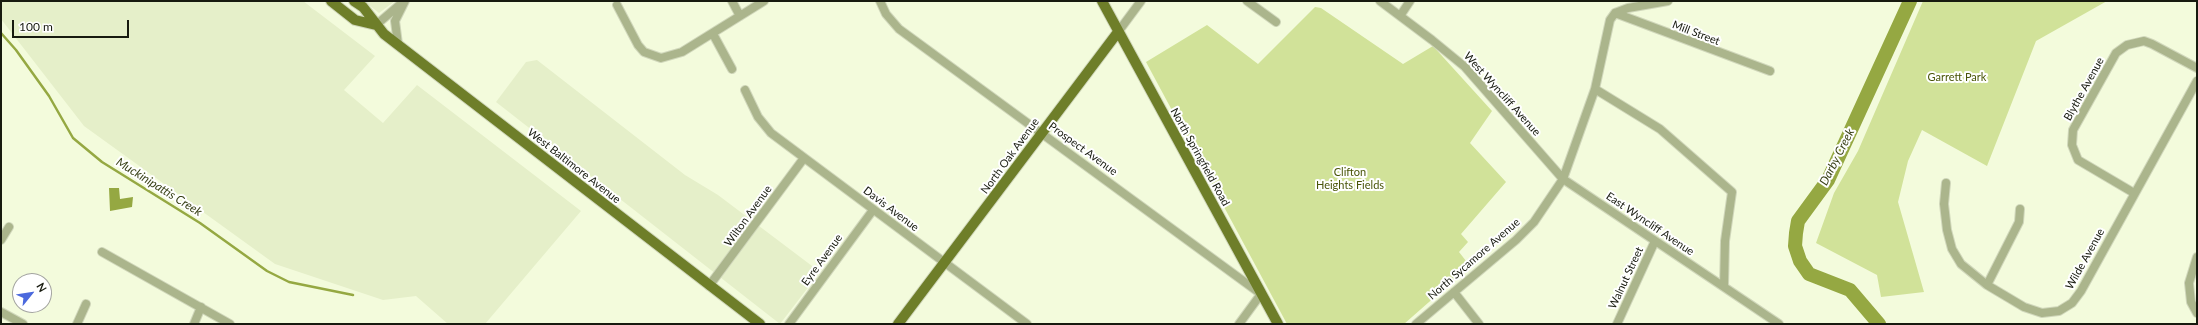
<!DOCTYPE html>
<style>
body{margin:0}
#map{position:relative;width:2198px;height:325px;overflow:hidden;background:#f3fbdc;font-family:Lato,sans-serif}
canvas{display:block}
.frame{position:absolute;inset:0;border:2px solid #171a0f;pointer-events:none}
.north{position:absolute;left:12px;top:273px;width:40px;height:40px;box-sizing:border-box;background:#fff;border:1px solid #a2a39f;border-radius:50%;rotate:60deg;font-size:11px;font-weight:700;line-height:16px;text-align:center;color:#171a0f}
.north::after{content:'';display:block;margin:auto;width:14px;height:18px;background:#4b69dd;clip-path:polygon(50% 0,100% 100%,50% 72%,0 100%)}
.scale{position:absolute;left:12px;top:20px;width:117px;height:18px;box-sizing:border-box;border:2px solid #171a0f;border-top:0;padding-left:5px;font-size:12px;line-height:14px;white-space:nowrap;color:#171a0f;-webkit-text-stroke:3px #fff;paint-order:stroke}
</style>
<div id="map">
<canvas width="2198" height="325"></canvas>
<div class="frame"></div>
<div class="north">N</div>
<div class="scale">100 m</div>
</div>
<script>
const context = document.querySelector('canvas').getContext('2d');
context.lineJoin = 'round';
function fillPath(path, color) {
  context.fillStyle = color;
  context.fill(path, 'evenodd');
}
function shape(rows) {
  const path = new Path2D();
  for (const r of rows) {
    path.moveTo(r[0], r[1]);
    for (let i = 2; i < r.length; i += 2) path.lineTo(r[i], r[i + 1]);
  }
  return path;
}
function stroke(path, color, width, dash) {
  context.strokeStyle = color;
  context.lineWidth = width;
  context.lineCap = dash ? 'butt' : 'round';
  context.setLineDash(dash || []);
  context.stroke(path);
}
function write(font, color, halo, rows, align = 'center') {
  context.font = font + ' Lato,sans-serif';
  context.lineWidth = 4;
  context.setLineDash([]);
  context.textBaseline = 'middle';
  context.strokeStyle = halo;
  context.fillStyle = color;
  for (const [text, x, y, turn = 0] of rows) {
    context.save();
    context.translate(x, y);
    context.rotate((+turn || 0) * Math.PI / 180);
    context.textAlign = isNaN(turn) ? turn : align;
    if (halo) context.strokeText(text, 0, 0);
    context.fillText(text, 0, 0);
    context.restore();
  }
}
const built = shape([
 [1,1,303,1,375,56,344,90,383,123,417,85,581,211,485,324,448,324,416,296,383,300,275,264,84,126,1,19],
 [364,1,395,1,379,13],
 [537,60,685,175,718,195,820,272,780,324,496,102,526,62]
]);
const green = shape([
 [1923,1,2107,1,2036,41,1987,166,1922,130,1908,161,1898,202,1924,292,1881,297,1877,275,1816,243,1834,193,1858,151],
 [1315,7,1321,8,1403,64,1433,46,1492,111,1470,143,1506,182,1461,234,1468,242,1459,252,1470,266,1404,324,1287,324,1146,62,1207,25,1258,64]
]);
const water = shape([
 [109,188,119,188,120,199,133,197,132,207,110,211]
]);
const stream = shape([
 [1,33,16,50,49,96,73,138,102,162,200,223,267,271,289,282,353,295]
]);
const river = shape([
 [1879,324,1850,290,1809,274,1800,261,1795,246,1796,233,1798,221,1828,180,1910,1]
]);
const minor = shape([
 [732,1,740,16],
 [880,1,886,14,899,29,1261,294,1239,324],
 [1247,1,1276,22],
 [1380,1,1432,40,1465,67,1563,179,1724,287],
 [617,5,638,45,644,52,661,58,682,52,764,1],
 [1615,13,1770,71],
 [1400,16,1410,1],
 [376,25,403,2],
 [1118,32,1141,1],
 [713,34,732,69],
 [398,44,395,21,405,1],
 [1595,89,1660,129,1732,192,1725,241,1724,287,1779,324],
 [745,90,758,117,771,133,1027,324],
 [1946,183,1944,204,1947,230,1952,249,1961,264,1987,285,2024,307,2042,313,2059,311,2072,303,2081,291,2197,81],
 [2134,193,2078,160,2072,145,2073,130,2116,53,2127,45,2144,41,2152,44,2197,68],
 [1,240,9,227],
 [102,252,230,324],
 [2197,257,2189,283,2191,302,2197,313],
 [1987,285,2019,222,2020,209],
 [709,286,804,158],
 [1454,292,1479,324],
 [1,312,23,324],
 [77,324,86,304],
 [194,324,201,307],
 [789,324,873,210],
 [1416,324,1516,240,1534,222,1563,179,1595,89,1610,20,1615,13,1628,8,1668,1],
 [1617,324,1655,241]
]);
const major = shape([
 [331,1,355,20,376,25],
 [354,1,363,7,384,34,760,324],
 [1102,1,1278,324],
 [898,324,1118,32]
]);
const streetNames = [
 ["Mill Street",1696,33,21],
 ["Blythe Avenue",2084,89,-61],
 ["West Wyncliff Avenue",1502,94,48],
 ["Prospect Avenue",1083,149,36],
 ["North Oak Avenue",1010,156,-54],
 ["North Springfield Road",1200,157,61],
 ["West Baltimore Avenue",574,166,38],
 ["Davis Avenue",891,209,37],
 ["Wilton Avenue",748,216,-54],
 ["East Wyncliff Avenue",1650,224,34],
 ["North Sycamore Avenue",1474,259,-41],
 ["Wilde Avenue",2085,259,-61],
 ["Eyre Avenue",822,260,-54],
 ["Walnut Street",1626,278,-65]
];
const parkNames = [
 ["Garrett Park",1957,77],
 ["Clifton",1350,172],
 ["Heights Fields",1350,185]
];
const waterNames = [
 ["Darby Creek",1837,157,-63],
 ["Muckinipattis Creek",159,187,32]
];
fillPath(built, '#e5efc9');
fillPath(green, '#d1e299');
fillPath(water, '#95a842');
stroke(stream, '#95a842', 2.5);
stroke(river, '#95a842', 14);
stroke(minor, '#d0d7bb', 10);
stroke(major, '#d0d7bb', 12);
stroke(minor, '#abb58c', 8);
stroke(major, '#6e7e29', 10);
write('11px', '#171a0f', '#fff', streetNames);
write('11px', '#495508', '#fff', parkNames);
write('italic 12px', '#394117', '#fff', waterNames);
</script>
